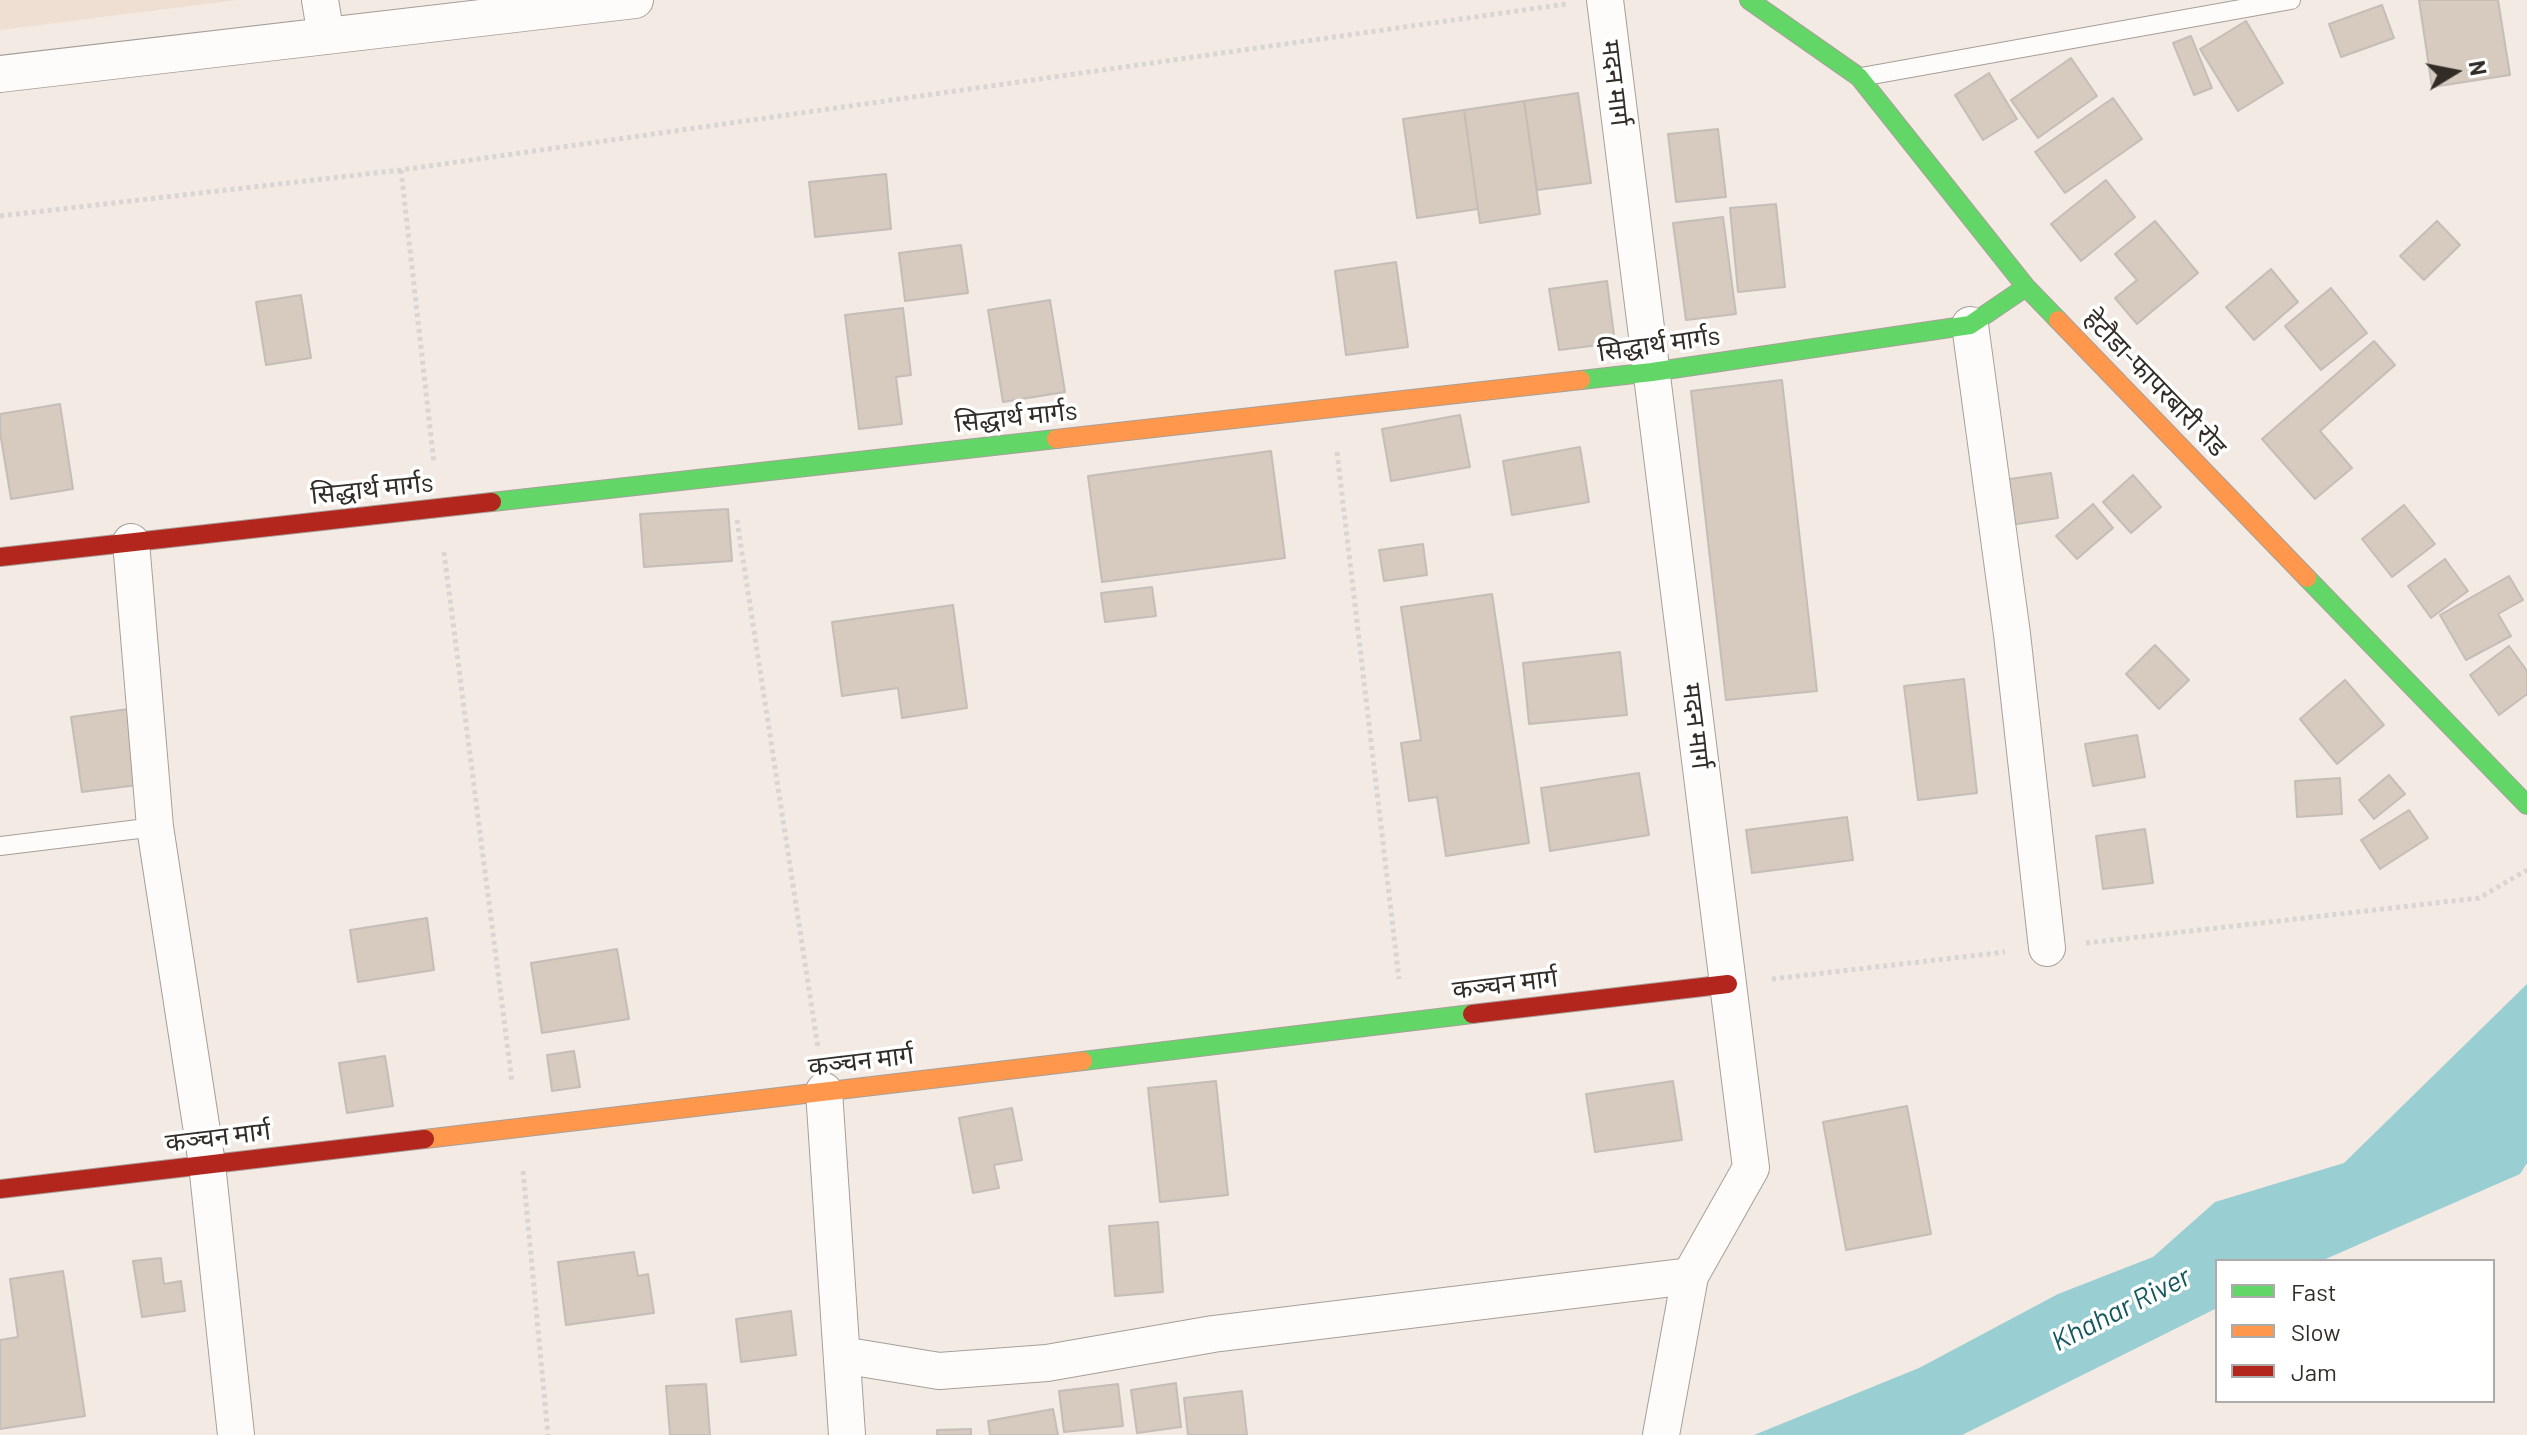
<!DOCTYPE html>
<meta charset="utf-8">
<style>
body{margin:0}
#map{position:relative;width:2527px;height:1435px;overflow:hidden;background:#f3eae3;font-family:Barlow,sans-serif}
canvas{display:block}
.legend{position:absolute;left:2215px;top:1259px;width:280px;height:144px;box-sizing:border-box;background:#fff;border:2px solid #adaba9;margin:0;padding:10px 14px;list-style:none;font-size:24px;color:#322c27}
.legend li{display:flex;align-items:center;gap:16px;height:40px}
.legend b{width:40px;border:2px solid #adaba9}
.north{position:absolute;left:2415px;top:32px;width:80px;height:80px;-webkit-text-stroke:6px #fff;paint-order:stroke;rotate:80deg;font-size:22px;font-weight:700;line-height:32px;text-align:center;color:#322c27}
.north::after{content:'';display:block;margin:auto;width:28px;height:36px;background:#322c27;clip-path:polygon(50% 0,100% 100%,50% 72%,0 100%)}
</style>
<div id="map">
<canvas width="2527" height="1435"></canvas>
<ul class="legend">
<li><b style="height:10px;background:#63d668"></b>Fast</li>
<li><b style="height:10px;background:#ff974d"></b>Slow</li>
<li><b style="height:10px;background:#b3261e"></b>Jam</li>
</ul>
<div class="north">N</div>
</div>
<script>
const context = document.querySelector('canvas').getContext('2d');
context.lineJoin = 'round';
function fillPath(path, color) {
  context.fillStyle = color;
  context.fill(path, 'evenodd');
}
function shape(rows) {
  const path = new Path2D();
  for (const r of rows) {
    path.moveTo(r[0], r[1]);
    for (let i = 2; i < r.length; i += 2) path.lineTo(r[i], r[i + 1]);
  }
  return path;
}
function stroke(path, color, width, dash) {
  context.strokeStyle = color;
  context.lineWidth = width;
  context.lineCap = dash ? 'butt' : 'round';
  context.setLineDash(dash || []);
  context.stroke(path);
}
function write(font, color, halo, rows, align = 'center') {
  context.font = font + ' Barlow,"Noto Sans Devanagari",sans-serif';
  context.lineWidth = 7;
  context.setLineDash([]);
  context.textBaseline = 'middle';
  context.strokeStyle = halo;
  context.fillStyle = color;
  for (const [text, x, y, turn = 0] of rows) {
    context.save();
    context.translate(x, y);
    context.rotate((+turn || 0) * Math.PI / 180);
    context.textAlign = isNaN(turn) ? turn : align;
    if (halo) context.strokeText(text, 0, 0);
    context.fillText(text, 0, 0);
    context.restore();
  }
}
const built = shape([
 [0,0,237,0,0,30]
]);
const water = shape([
 [2527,984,2527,1163,2520,1174,2321,1261,2217,1261,2217,1308,1962,1435,1754,1435,1919,1368,2058,1294,2153,1257,2215,1202,2344,1163]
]);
const building = shape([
 [2419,0,2498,0,2510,75,2432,87,2419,0],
 [2382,5,2394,38,2341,57,2329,24,2382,5],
 [2246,21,2283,83,2238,111,2200,49,2246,21],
 [2191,36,2212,88,2194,95,2173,43,2191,36],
 [2071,58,2097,96,2038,138,2011,100,2071,58],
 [1989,73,2017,119,1983,140,1955,95,1989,73],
 [1578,93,1591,183,1537,190,1524,101,1578,93],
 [2113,98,2142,139,2065,193,2035,152,2113,98],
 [1524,101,1540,214,1480,223,1464,110,1524,101],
 [1464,110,1478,209,1417,218,1403,119,1464,110],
 [1718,129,1726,197,1676,202,1668,134,1718,129],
 [886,174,891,229,815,237,809,182,886,174],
 [2106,180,2135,217,2081,261,2051,224,2106,180],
 [1776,204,1785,287,1738,292,1730,208,1776,204],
 [1723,217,1736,314,1686,320,1673,223,1723,217],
 [2155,221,2198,273,2137,324,2115,298,2137,280,2115,254,2155,221],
 [2437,221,2460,245,2424,280,2400,256,2437,221],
 [961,245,968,293,905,301,899,253,961,245],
 [1396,262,1408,347,1346,355,1335,271,1396,262],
 [2271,269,2298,302,2254,340,2226,307,2271,269],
 [1607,281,1615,343,1559,350,1549,289,1607,281],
 [2331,288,2367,333,2321,370,2285,326,2331,288],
 [301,295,311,358,266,365,256,302,301,295],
 [1050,300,1065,392,1003,402,988,310,1050,300],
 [903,308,911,375,896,377,902,424,859,429,845,315,903,308],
 [2374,341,2395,365,2320,431,2352,468,2315,499,2262,439,2374,341],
 [1782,380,1817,691,1726,700,1691,391,1782,380],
 [60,404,73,489,11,499,0,432,0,414,60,404],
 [1460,415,1470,467,1391,481,1382,429,1460,415],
 [1580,447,1589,502,1512,515,1503,461,1580,447],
 [1271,451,1285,558,1102,582,1088,476,1271,451],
 [2051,473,2058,518,2010,525,2003,480,2051,473],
 [2133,475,2161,507,2131,533,2103,502,2133,475],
 [2093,504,2113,528,2077,559,2056,536,2093,504],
 [2404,505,2435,544,2392,577,2362,539,2404,505],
 [728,509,732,561,644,567,640,514,728,509],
 [1423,544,1427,575,1384,581,1379,550,1423,544],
 [2445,559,2468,591,2431,618,2408,586,2445,559],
 [2509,576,2523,600,2498,614,2511,636,2466,660,2440,615,2509,576],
 [1152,587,1156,616,1105,622,1101,593,1152,587],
 [1492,594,1529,843,1446,856,1437,797,1409,801,1401,743,1421,740,1401,607,1492,594],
 [953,605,967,708,902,718,898,688,842,696,832,622,953,605],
 [2155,645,2189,680,2159,709,2126,674,2155,645],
 [2509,646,2527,671,2527,694,2499,715,2470,675,2509,646],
 [1620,652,1627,715,1529,724,1523,663,1620,652],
 [1964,679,1977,793,1918,800,1904,686,1964,679],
 [2345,680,2384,725,2337,764,2300,719,2345,680],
 [128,709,138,785,82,792,71,717,128,709],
 [2137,735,2145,777,2093,786,2085,744,2137,735],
 [1639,773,1649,835,1550,851,1541,788,1639,773],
 [2389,775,2405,794,2374,819,2359,800,2389,775],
 [2340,778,2342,814,2297,817,2295,781,2340,778],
 [2409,810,2428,838,2380,869,2361,840,2409,810],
 [1847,817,1853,860,1752,873,1746,830,1847,817],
 [2145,829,2153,883,2103,889,2096,836,2145,829],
 [427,918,434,970,358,982,350,930,427,918],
 [617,949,629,1019,542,1033,531,963,617,949],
 [574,1051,580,1087,552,1091,547,1055,574,1051],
 [385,1056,393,1106,347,1113,339,1063,385,1056],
 [1216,1081,1228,1195,1160,1202,1148,1088,1216,1081],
 [1673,1081,1682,1140,1595,1152,1586,1094,1673,1081],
 [1907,1106,1931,1234,1846,1250,1823,1122,1907,1106],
 [1012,1108,1022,1160,994,1165,999,1188,973,1193,959,1118,1012,1108],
 [1158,1222,1163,1292,1115,1296,1109,1226,1158,1222],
 [634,1252,638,1276,648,1274,654,1313,566,1325,558,1262,634,1252],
 [161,1258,164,1284,181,1281,185,1311,142,1317,133,1261,161,1258],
 [63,1271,85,1416,0,1429,0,1340,18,1337,10,1279,63,1271],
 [791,1311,796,1355,741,1362,736,1319,791,1311],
 [1176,1383,1181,1427,1137,1433,1131,1390,1176,1383],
 [706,1384,710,1435,670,1435,666,1386,706,1384],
 [1118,1384,1123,1426,1064,1432,1059,1391,1118,1384],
 [1242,1391,1247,1435,1188,1435,1184,1398,1242,1391],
 [1053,1409,1058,1435,990,1435,988,1421,1053,1409],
 [971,1429,971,1435,937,1435,937,1430,971,1429]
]);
const path = shape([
 [401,170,434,463],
 [0,216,401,170,1566,4],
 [1337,452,1399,979],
 [737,520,818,1048],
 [444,552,512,1082],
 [2086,943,2479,898,2527,870],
 [1772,979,2005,952],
 [523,1171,548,1435]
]);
const lane = shape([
 [1861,77,2291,0],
 [0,846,155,827]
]);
const street = shape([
 [320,0,326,36],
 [1605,0,1751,1168,1690,1276,1661,1435],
 [0,74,635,0],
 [1970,325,2012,634,2047,948],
 [131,542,155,827,207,1164,236,1435],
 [824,1091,847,1435],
 [842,1355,939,1371,1047,1363,1213,1334,1690,1276]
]);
const fast = shape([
 [1749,0,1859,77,2026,287,2058,320],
 [1581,380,1652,372,1970,325,2026,287],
 [492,502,1056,439],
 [2307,578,2527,805],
 [1083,1061,1472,1014]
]);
const slow = shape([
 [2058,320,2307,578],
 [1056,439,1581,380],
 [425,1139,1083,1061]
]);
const jam = shape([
 [0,557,492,502],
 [1472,1014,1728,984],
 [0,1189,425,1139]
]);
const streetNames = [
 ["मदन मार्ग",1615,83,83],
 ["सिद्धार्थ मार्गs",1659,344,-8],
 ["हेटौडा-फापरबारी रोड",2155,383,46],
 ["सिद्धार्थ मार्गs",1016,417,-6],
 ["सिद्धार्थ मार्गs",372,489,-6],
 ["मदन मार्ग",1696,726,83],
 ["कञ्चन मार्ग",1505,984,-7],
 ["कञ्चन मार्ग",861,1061,-7],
 ["कञ्चन मार्ग",218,1137,-7]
];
const waterNames = [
 ["Khahar River",2121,1309,-27]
];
fillPath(built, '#efded2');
fillPath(water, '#99ced2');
fillPath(building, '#d7cabf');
stroke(building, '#c4bdb8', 2);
stroke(lane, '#a69f99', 20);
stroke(street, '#a69f99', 38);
stroke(fast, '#a69f99', 20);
stroke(slow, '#a69f99', 20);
stroke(jam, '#a69f99', 20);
stroke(path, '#d8d6d4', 5, [4, 4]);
stroke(lane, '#fdfcfb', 18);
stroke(street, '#fdfcfb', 36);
stroke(fast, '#63d668', 18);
stroke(slow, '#ff974d', 18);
stroke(jam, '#b3261e', 18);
write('26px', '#322c27', '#fff', streetNames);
write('italic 28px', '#14585e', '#fff', waterNames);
</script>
